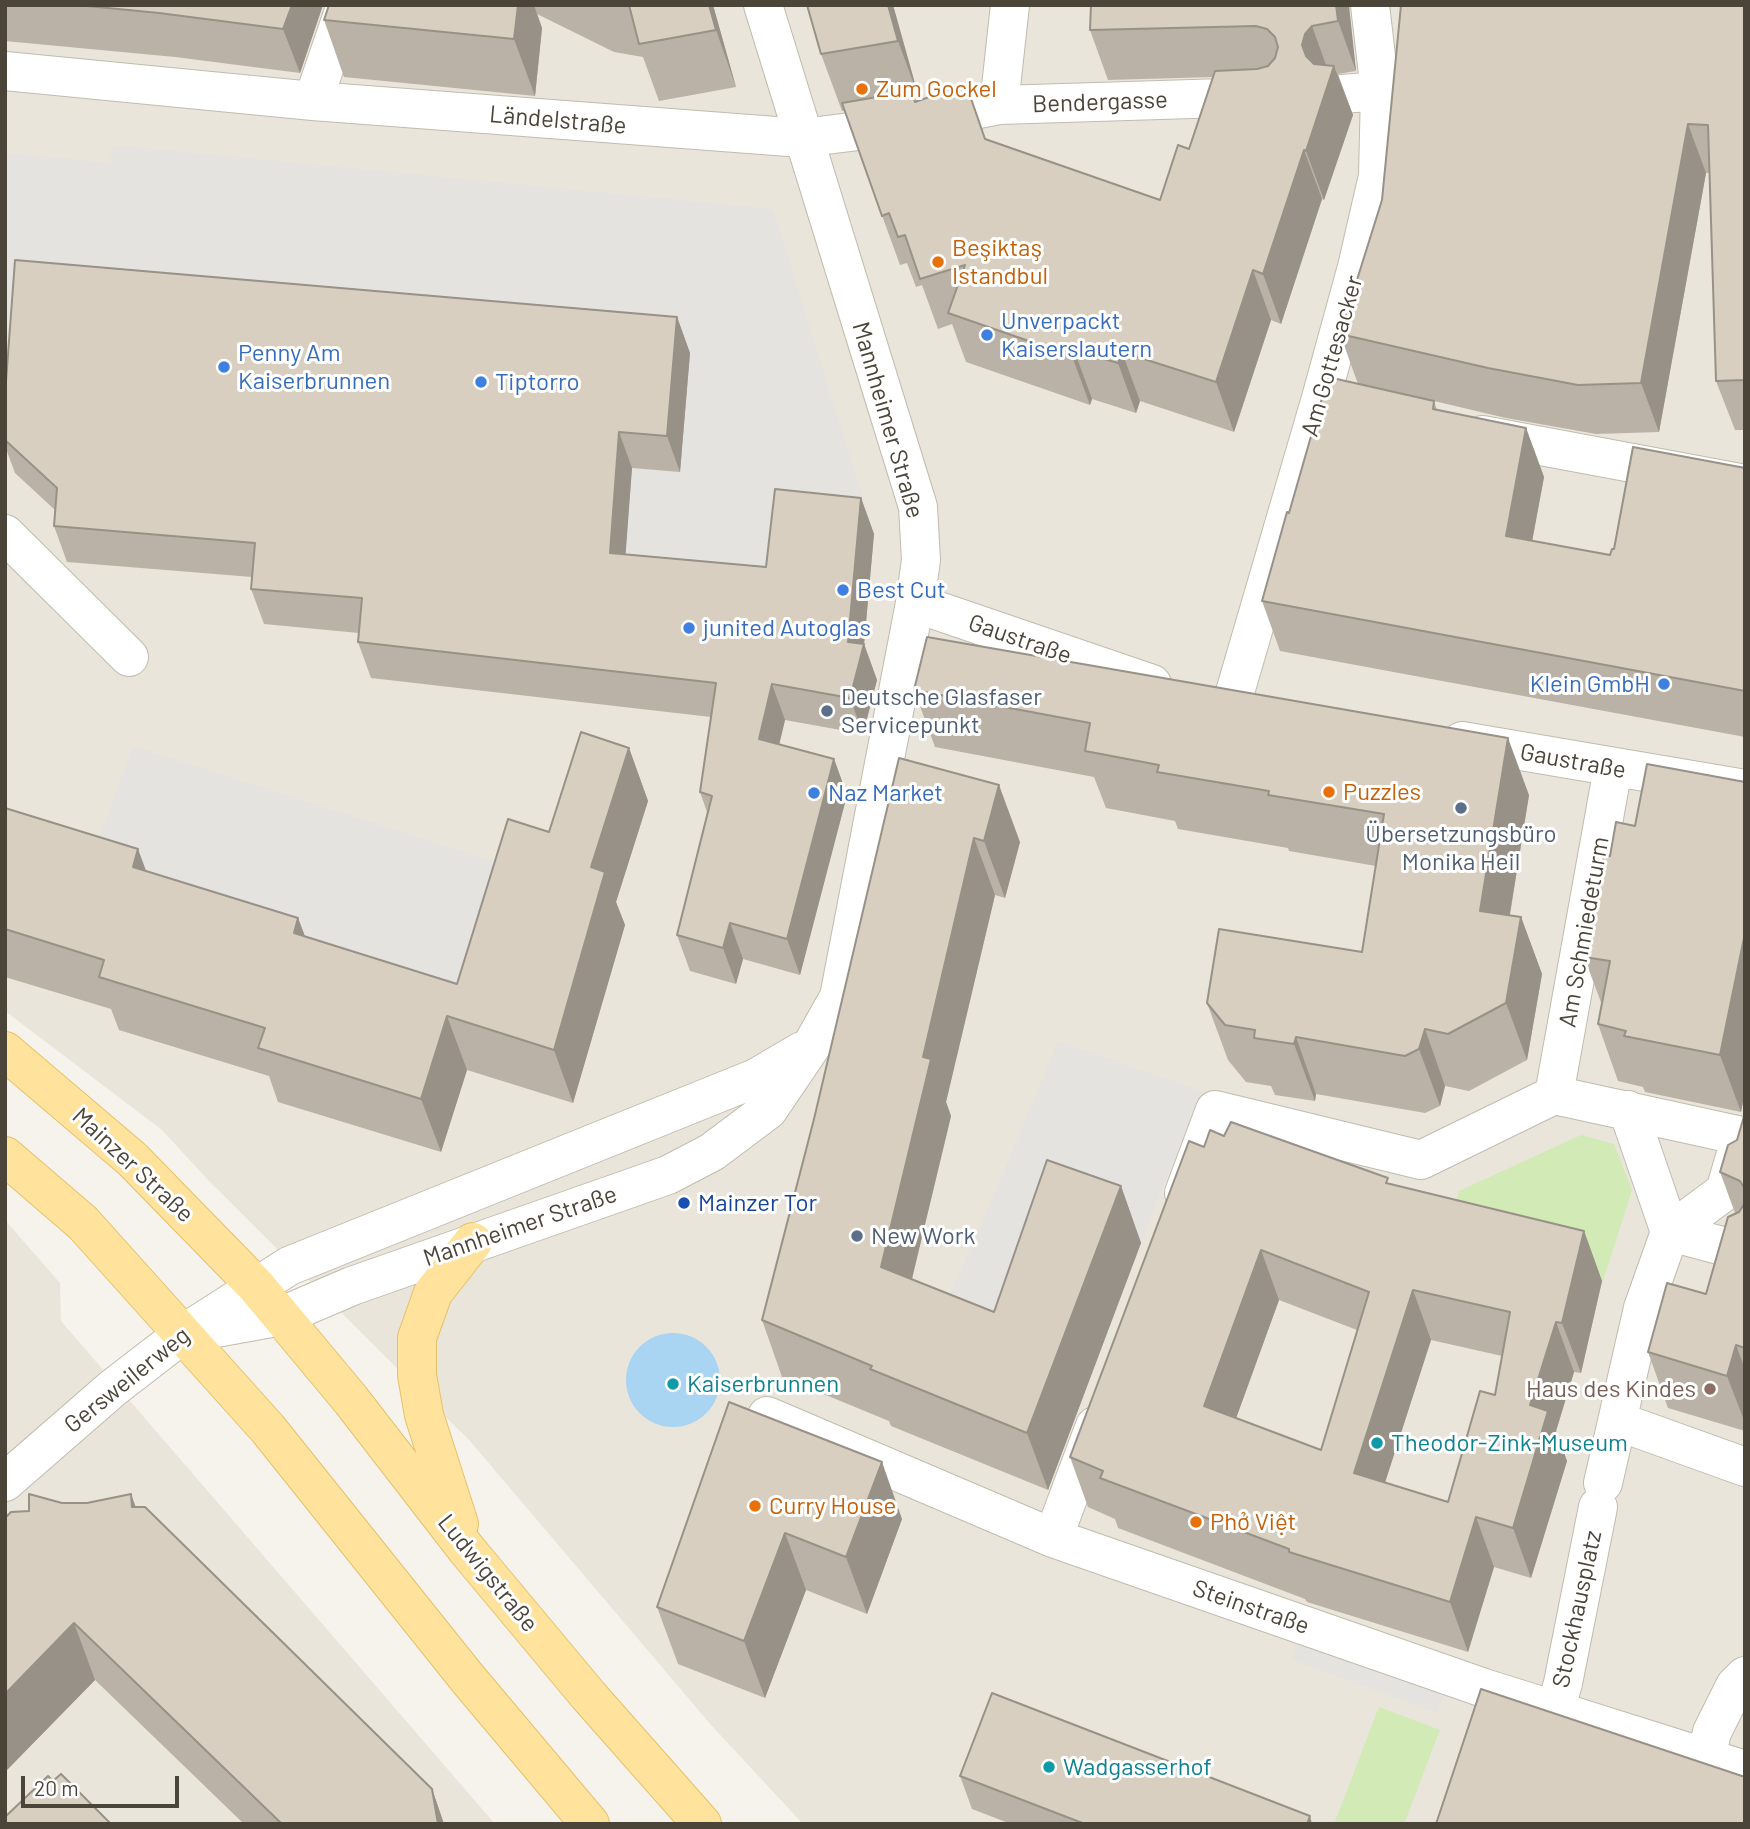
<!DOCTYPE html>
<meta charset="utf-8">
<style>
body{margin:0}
#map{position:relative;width:1750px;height:1829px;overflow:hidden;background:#f6f3ec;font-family:Barlow,sans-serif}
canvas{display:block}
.frame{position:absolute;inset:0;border:7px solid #4b4439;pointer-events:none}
.scale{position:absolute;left:21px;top:1776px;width:158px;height:32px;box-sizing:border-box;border:4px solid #4b4439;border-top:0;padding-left:9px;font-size:21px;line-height:24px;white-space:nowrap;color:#4b4439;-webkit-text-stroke:5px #fff;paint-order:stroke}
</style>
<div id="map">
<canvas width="1750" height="1829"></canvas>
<div class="frame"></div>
<div class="scale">20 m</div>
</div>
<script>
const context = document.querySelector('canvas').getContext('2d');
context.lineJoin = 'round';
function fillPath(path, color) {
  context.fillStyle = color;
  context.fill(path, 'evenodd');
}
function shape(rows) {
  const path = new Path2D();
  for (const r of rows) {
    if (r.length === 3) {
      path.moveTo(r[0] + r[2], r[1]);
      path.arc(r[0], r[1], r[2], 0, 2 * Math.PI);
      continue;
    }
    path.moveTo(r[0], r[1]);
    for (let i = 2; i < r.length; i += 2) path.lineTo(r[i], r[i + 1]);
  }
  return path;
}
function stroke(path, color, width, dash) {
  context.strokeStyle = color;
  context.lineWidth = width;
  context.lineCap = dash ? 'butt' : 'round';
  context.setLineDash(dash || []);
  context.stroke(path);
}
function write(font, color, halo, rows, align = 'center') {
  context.font = font + ' Barlow,sans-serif';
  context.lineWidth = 6;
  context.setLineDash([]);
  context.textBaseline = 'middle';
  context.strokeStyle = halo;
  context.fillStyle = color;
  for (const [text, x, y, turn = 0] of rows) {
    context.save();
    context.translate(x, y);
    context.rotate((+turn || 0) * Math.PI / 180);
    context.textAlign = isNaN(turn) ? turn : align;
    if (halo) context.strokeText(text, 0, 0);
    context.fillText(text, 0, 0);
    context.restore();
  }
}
const residential = shape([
 [5,5,1745,5,1745,1824,803,1824,711,1725,470,1441,207,1179,162,1130,5,1011],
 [5,1220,60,1283,61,1321,495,1824,5,1824]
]);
const green = shape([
 [1581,1135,1614,1144,1632,1190,1603,1281,1444,1243,1459,1191],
 [1379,1707,1440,1730,1404,1824,1334,1824]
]);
const parking = shape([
 [113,145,773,209,874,534,788,525,780,603,557,583,632,468,680,472,29,296,5,318,5,153,110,163],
 [133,746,527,872,476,1037,84,880],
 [1058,1041,1202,1091,1140,1242,1014,1369,932,1336,990,1204],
 [1302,1633,1447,1685,1437,1713,1292,1660]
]);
const water = shape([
 [673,1380,47]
]);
const minor = shape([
 [5,71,313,101,802,138,875,129,999,105,1257,97],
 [1342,94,1380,91],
 [313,101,346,5],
 [999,105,1010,5],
 [1482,435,1745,484],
 [5,534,129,657],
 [915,603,1152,684],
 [1233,699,1321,398,1357,267,1378,176,1380,91,1370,5],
 [1462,741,1745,789],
 [1554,1095,1742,1136],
 [1628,1110,1670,1232],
 [1184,1193,1215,1110,1421,1160,1554,1095,1613,768],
 [1670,1232,1725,1191,1741,1137],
 [1670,1232,1745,1252],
 [183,1334,282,1316,352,1286,668,1175,712,1152,768,1110,812,1045,839,997,915,603,921,560,918,507,763,5],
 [767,1416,1053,1538,1484,1688,1745,1770],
 [1617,1421,1745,1467],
 [5,1482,113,1388,183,1334,289,1266,756,1078,802,1051],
 [1603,1483,1643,1308,1670,1232],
 [1053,1538,1095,1426],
 [1555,1711,1563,1683,1598,1507],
 [1706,1758,1712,1732,1735,1686,1745,1676]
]);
const major = shape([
 [5,1051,132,1159,256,1286,351,1400,467,1550,588,1695,702,1824],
 [5,1156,83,1223,268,1429,468,1679,590,1824],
 [459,1524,424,1415,417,1375,417,1338,433,1293,473,1242]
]);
const wall = shape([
 [5,5,323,5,300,73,175,57,5,41],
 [329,5,713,5,736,87,659,101,643,57,614,52,537,14,542,28,535,96,344,77,324,20],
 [807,5,893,5,919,98,915,99,916,102,987,140,1160,200,1189,149,1213,77,1108,80,1090,30,1348,8,1356,71,1338,74,1353,115,1324,200,1322,199,1281,324,1271,320,1234,432,1140,401,1136,413,1092,399,1090,405,966,362,952,324,938,329,922,285,916,287,907,263,900,265,844,111,842,111,821,54],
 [1745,5,1745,430,1735,430,1716,381,1710,173,1706,173,1659,432,1596,434,1506,418,1434,401,1437,410,1526,428,1544,477,1532,541,1610,555,1614,549,1745,468,1745,737,1280,651,1262,601,1289,513,1358,384,1340,334,1382,200],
 [677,317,690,353,680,472,632,468,625,555,766,567,861,498,874,534,864,644,877,680,863,734,785,720,779,744,834,759,847,795,800,975,743,959,736,984,690,971,677,935,707,812,700,792,711,717,371,678,358,642,359,633,264,624,251,589,252,577,67,562,54,526,55,510,15,473,5,446,5,395],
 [914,690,1529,795,1510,915,1521,917,1542,974,1527,1060,1469,1091,1445,1086,1440,1106,1425,1113,1316,1094,1315,1101,1275,1095,1271,1086,1246,1082,1228,1060,1207,1003,1362,952,1376,866,1289,851,1288,848,1178,829,1175,821,1106,808,1094,777,935,747],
 [629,748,648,801,616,902,625,925,573,1103,467,1070,441,1152,278,1102,269,1076,119,1030,111,1009,5,977,5,808,146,871,298,918,305,936,457,984,549,832],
 [899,758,1020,842,1005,898,995,895,946,1102,951,1116,912,1279,994,1312,1121,1186,1141,1243,1048,1490,891,1426,889,1421,782,1377,762,1320,814,1119],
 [1745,782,1745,1092,1741,1112,1645,1092,1643,1087,1618,1081,1598,1024,1602,1005,1584,957,1610,856,1635,826],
 [1745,1113,1745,1431,1668,1408,1648,1352,1706,1294,1735,1213,1720,1172,1737,1140],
 [1224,1136,1390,1184,1584,1231,1602,1281,1581,1373,1574,1372,1556,1431,1567,1461,1531,1578,1494,1567,1468,1652,1307,1602,1305,1599,1118,1528,1115,1519,1088,1507,1070,1457,1204,1147],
 [1279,1300,1357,1330,1321,1450,1236,1418],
 [1431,1340,1502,1356,1495,1395,1448,1502,1385,1482],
 [729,1402,902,1519,867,1614,806,1590,765,1698,678,1664,657,1607],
 [62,1503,136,1507,432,1789,444,1824,244,1824,95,1680,5,1772,5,1518],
 [960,1776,1312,1824,1011,1824,972,1809]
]);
const shadedWall = shape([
 [292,5,323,5,300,73,283,29],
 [518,5,534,5,542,28,535,96,514,39],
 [709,5,713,5,736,87,716,30],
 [888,5,893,5,919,98,898,41],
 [1336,5,1349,5,1356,71,1338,21],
 [1312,26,1330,76,1334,66,1353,115,1324,200,1306,151,1302,45,1305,34],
 [1688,124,1706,173,1659,432,1641,383],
 [1304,150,1322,199,1281,324,1263,274],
 [1253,270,1271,320,1234,432,1216,382],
 [677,317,690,353,680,472,667,436],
 [1074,350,1092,399,1090,405,1072,356],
 [1122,352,1140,401,1136,413,1118,363],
 [1526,428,1544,477,1524,585,1506,536],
 [619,432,632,468,623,589,610,553],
 [861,498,874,534,864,645,864,644,877,680,863,734,850,698,848,642],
 [772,684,785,720,772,775,759,739],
 [1508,738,1529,795,1501,968,1480,911],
 [629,748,648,801,616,902,625,925,573,1103,554,1050,591,867],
 [834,759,847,795,800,975,787,939],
 [999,785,1020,842,1005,898,984,841],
 [974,838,995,895,946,1102,951,1116,901,1324,881,1267,923,1057],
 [138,849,158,903,133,867],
 [1521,917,1542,974,1527,1060,1506,1003],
 [298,918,318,971,294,933],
 [730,923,743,959,736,984,723,948],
 [1745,933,1745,1092,1741,1112,1720,1055],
 [447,1016,467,1070,441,1152,421,1099],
 [1425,1029,1445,1086,1440,1106,1419,1049],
 [1296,1037,1316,1094,1315,1101,1294,1044],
 [1121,1186,1141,1243,1048,1490,1027,1433],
 [1584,1231,1602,1281,1581,1373,1562,1323],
 [1261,1250,1279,1300,1222,1457,1204,1406],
 [1413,1290,1431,1340,1372,1523,1354,1473],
 [1556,1322,1574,1372,1556,1431,1567,1461,1531,1578,1513,1528,1530,1405],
 [1736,1345,1745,1369,1745,1423,1727,1376],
 [882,1462,902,1519,867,1614,846,1557],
 [131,1494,152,1551,132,1507],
 [1476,1517,1494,1567,1468,1652,1450,1602],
 [785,1533,806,1590,765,1698,744,1641],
 [74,1623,95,1680,5,1772,5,1694],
 [432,1789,444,1824,438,1824],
 [1310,1816,1312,1824,1307,1824]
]);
const building = shape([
 [77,5,292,5,283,29,159,13,77,5],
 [329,5,518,5,514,39,324,20,329,5],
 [629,5,709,5,716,30,639,44,629,5],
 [807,5,888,5,898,41,821,54,807,5],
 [1091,5,1336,5,1338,21,1312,26,1305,34,1302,45,1306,56,1314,64,1334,66,1306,151,1304,150,1263,274,1253,270,1216,382,1122,352,1118,363,1074,350,1072,356,948,313,965,265,920,279,905,235,898,237,889,213,882,216,842,103,912,91,915,102,966,84,985,139,1160,200,1178,145,1189,149,1215,71,1257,69,1268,66,1275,58,1278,47,1275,37,1267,29,1256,26,1090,30,1091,5],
 [1401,5,1745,5,1745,380,1716,381,1708,125,1688,124,1641,383,1578,385,1488,368,1340,334,1382,200,1401,5],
 [15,260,677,317,667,436,619,432,610,553,766,567,775,489,861,498,848,642,864,644,850,698,772,684,759,739,834,759,787,939,730,923,723,948,677,935,712,796,700,792,716,683,358,642,362,598,251,589,255,543,54,526,57,488,5,440,5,395,15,260],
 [1328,377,1434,401,1433,409,1526,428,1506,536,1610,555,1612,549,1614,549,1633,447,1745,468,1745,691,1262,601,1287,512,1289,513,1328,377],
 [927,637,1508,738,1480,911,1521,917,1506,1003,1448,1034,1425,1029,1419,1049,1405,1056,1296,1037,1294,1044,1254,1038,1255,1030,1225,1025,1207,1003,1219,929,1362,952,1384,814,1268,795,1269,791,1157,772,1159,765,1085,751,1090,723,914,690,927,637],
 [581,732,629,748,591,867,605,872,554,1050,447,1016,421,1099,258,1048,265,1028,99,977,104,960,5,929,5,808,138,849,133,867,298,918,294,933,457,984,508,819,549,832,581,732],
 [899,758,999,785,984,841,974,838,923,1057,931,1059,881,1267,994,1312,1047,1160,1121,1186,1027,1433,870,1369,872,1366,762,1320,814,1119,899,758],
 [1647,764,1745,782,1745,933,1720,1055,1624,1036,1626,1031,1598,1024,1610,961,1584,957,1604,855,1610,856,1616,822,1635,826,1647,764],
 [1745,1113,1745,1189,1740,1181,1720,1172,1728,1145,1737,1140,1745,1113],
 [1231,1122,1388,1178,1386,1183,1584,1231,1562,1323,1556,1322,1530,1405,1548,1411,1513,1528,1476,1517,1450,1602,1289,1552,1289,1549,1100,1478,1103,1471,1070,1457,1189,1141,1204,1147,1210,1130,1224,1136,1231,1122],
 [1261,1250,1369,1292,1321,1450,1204,1406,1261,1250],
 [1413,1290,1510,1312,1495,1395,1480,1391,1448,1502,1354,1473,1413,1290],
 [1745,1203,1745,1348,1736,1345,1727,1376,1648,1352,1667,1283,1706,1294,1728,1217,1739,1212,1745,1203],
 [729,1402,882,1462,846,1557,785,1533,744,1641,657,1607,729,1402],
 [29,1494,62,1503,87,1503,131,1494,132,1507,145,1507,432,1789,438,1824,282,1824,74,1623,5,1694,5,1518,11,1512,29,1511,29,1494],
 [1481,1689,1745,1777,1745,1824,1436,1824,1481,1689],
 [992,1693,1310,1816,1307,1824,1085,1824,960,1776,992,1693],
 [61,1774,111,1824,5,1824,5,1817,48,1776,53,1781,61,1774]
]);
const markers = [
 [862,89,7,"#e8710a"],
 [938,262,7,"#e8710a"],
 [987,335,7,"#3f7fe0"],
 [224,367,7,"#3f7fe0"],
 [481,382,7,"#3f7fe0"],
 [843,590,7,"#3f7fe0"],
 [689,628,7,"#3f7fe0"],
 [1664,684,7,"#3f7fe0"],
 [827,711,7,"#5c6f8a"],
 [1329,792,7,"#e8710a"],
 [814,793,7,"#3f7fe0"],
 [1461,808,7,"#5c6f8a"],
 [684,1203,7,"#1a4fb4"],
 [857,1236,7,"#5c6f8a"],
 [673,1384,7,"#0f9aa8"],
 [1710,1389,7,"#8d6e63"],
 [1377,1443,7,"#0f9aa8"],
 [755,1506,7,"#e8710a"],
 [1196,1522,7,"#e8710a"],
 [1049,1767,7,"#0f9aa8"]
];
const foodNames = [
 ["Zum Gockel",876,89],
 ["Beşiktaş",952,248],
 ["Istandbul",952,276],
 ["Puzzles",1343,792],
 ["Curry House",769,1506],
 ["Phở Việt",1210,1522]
];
const streetNames = [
 ["Bendergasse",1100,102,-2],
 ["Ländelstraße",558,120,5],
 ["Am Gottesacker",1332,356,-74],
 ["Mannheimer Straße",888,420,74],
 ["Gaustraße",1020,639,19],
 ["Gaustraße",1573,761,10],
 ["Am Schmiedeturm",1584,932,-80],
 ["Mainzer Straße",133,1165,43],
 ["Mannheimer Straße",520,1226,-19],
 ["Gersweilerweg",127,1380,-39],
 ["Ludwigstraße",488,1573,51],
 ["Steinstraße",1251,1607,19],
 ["Stockhausplatz",1577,1609,-78]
];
const shopNames = [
 ["Unverpackt",1001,321],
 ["Kaiserslautern",1001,349],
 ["Penny Am",238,353],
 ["Kaiserbrunnen",238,381],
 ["Tiptorro",495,382],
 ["Best Cut",857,590],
 ["junited Autoglas",703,628],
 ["Klein GmbH",1650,684,"right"],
 ["Naz Market",828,793]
];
const serviceNames = [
 ["Deutsche Glasfaser",841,697],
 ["Servicepunkt",841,725],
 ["Übersetzungsbüro",1461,834,"center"],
 ["Monika Heil",1461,862,"center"],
 ["New Work",871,1236]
];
const transitNames = [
 ["Mainzer Tor",698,1203]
];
const cultureNames = [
 ["Kaiserbrunnen",687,1384],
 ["Theodor-Zink-Museum",1391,1443],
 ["Wadgasserhof",1063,1767]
];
const educationNames = [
 ["Haus des Kindes",1696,1389]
];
fillPath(residential, '#eae5da');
fillPath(green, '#d2eab5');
fillPath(parking, '#e5e3e0');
fillPath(water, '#a9d4f2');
stroke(minor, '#c2bbae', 40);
stroke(major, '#e6c16a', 40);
stroke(minor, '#fff', 38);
stroke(major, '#ffe39c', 38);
fillPath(wall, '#bab2a6');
fillPath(shadedWall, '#979187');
fillPath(building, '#d8cfc1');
stroke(building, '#979187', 2);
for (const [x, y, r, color] of markers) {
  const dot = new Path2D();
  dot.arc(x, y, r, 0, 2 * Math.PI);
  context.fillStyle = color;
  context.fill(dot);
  stroke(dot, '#fff', 2.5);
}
write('24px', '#c56008', '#fff', foodNames, 'left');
write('24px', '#4b4439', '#fff', streetNames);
write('24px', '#366cbe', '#fff', shopNames, 'left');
write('24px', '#4e5e75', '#fff', serviceNames, 'left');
write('24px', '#164399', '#fff', transitNames, 'left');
write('24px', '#0d838f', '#fff', cultureNames, 'left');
write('24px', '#785e54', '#fff', educationNames, 'right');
</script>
